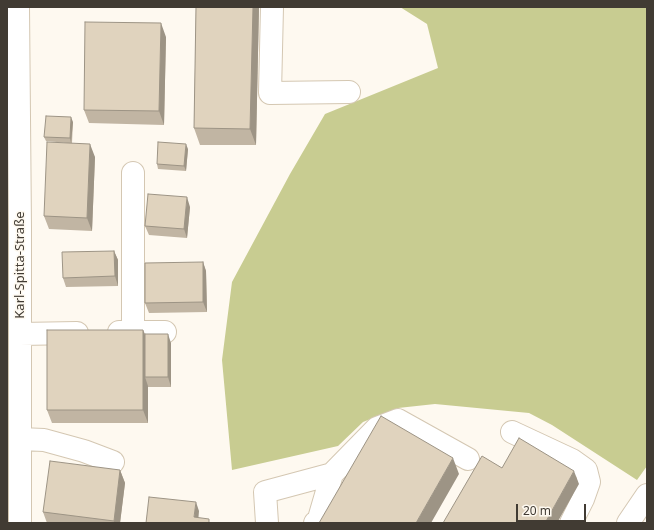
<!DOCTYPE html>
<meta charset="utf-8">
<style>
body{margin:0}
#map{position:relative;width:654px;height:530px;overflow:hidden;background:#fef9f0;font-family:"Noto Sans",sans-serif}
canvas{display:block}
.frame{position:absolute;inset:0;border:8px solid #413b33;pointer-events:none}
.scale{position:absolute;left:516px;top:504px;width:70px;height:18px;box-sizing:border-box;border:2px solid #413b33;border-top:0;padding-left:5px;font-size:12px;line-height:14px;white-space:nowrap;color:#413b33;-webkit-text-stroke:3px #fef9f0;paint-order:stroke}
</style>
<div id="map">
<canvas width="654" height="530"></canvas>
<div class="frame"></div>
<div class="scale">20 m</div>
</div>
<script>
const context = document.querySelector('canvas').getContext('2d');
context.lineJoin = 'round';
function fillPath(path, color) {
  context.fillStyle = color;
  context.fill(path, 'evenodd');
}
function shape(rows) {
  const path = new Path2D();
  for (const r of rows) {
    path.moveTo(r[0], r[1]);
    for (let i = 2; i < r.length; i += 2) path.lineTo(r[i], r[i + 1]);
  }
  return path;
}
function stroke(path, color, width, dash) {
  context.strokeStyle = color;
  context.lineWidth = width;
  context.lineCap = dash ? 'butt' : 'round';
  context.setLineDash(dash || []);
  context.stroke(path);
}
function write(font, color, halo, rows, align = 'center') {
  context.font = font + ' "Noto Sans",sans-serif';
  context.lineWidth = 3;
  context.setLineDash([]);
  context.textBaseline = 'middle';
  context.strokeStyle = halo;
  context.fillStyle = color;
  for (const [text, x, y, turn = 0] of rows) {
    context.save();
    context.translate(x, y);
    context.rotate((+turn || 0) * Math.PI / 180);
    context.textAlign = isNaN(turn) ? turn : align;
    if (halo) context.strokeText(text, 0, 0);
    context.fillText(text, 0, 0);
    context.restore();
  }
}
const green = shape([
 [400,7,647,7,647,466,637,480,552,425,529,413,435,404,398,408,363,422,338,446,232,470,222,360,232,282,290,174,325,114,438,68,427,24]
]);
const minor = shape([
 [18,7,20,228,20,523],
 [272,7,270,93,349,92],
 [133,173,133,332],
 [119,332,165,332],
 [20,334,77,333],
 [512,432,572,460,586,470,589,482,583,499,571,523],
 [20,439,44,440,84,451,113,462],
 [267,523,265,492,332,474,377,428,398,420,468,459],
 [315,523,318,522,332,474],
 [628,523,647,495]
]);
const wall = shape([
 [196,7,259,7,256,145,200,145,194,128],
 [166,37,164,125,89,123,84,110],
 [73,122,72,143,95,157,92,231,49,229,44,216,67,143,46,141,44,137],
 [188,149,186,171,158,169,157,164],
 [190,207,187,238,149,235,145,226],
 [114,251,118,260,118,286,66,287,63,278],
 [203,262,206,271,207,312,149,313,145,303],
 [143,330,145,334,171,343,171,387,148,387,148,386,148,423,52,423,47,410],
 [120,470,125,483,120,523,47,523,43,512]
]);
const shadedWall = shape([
 [253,7,259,7,256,145,250,129],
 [161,23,166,37,164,125,159,111],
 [71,117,73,122,71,143,70,138],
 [90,144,95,157,92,231,87,218],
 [186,144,188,149,186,171,184,166],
 [187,197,190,207,187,238,184,229],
 [114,251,118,260,118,286,115,276],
 [203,262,206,271,207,312,203,302],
 [143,330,148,343,145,377,148,386,148,423,143,410],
 [168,334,171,343,171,387,168,377],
 [453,458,459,474,431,523,416,523],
 [120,470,125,483,120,523,114,523,114,521],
 [574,471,579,484,557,523,545,523],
 [196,502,199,511,198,523,194,517]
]);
const building = shape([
 [196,7,253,7,250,129,194,128,196,7],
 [85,22,161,23,159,111,84,110,85,22],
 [46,116,71,117,70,138,44,137,46,116],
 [47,142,90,144,87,218,44,216,47,142],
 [158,142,186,144,184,166,157,164,158,142],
 [148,194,187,197,184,229,145,226,148,194],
 [114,251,115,276,63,278,62,252,114,251],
 [203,262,203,302,145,303,145,263,203,262],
 [47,330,143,330,143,410,47,410,47,330],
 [145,334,168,334,168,377,145,377,145,334],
 [381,416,453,458,416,523,319,523,381,416],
 [519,438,574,471,545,523,443,523,482,456,502,468,519,438],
 [50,461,120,470,114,521,43,512,50,461],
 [149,497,196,502,194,517,209,519,209,523,146,523,149,497]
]);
const streetNames = [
 ["Karl-Spitta-Straße",20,265,-90]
];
fillPath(green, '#c8cc91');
stroke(minor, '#d4c7b2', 24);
stroke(minor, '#fff', 22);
fillPath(wall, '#c1b5a3');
fillPath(shadedWall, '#9d9485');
fillPath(building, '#e0d3be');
stroke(building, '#9d9485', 1);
write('13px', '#413b33', '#fef9f0', streetNames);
</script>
